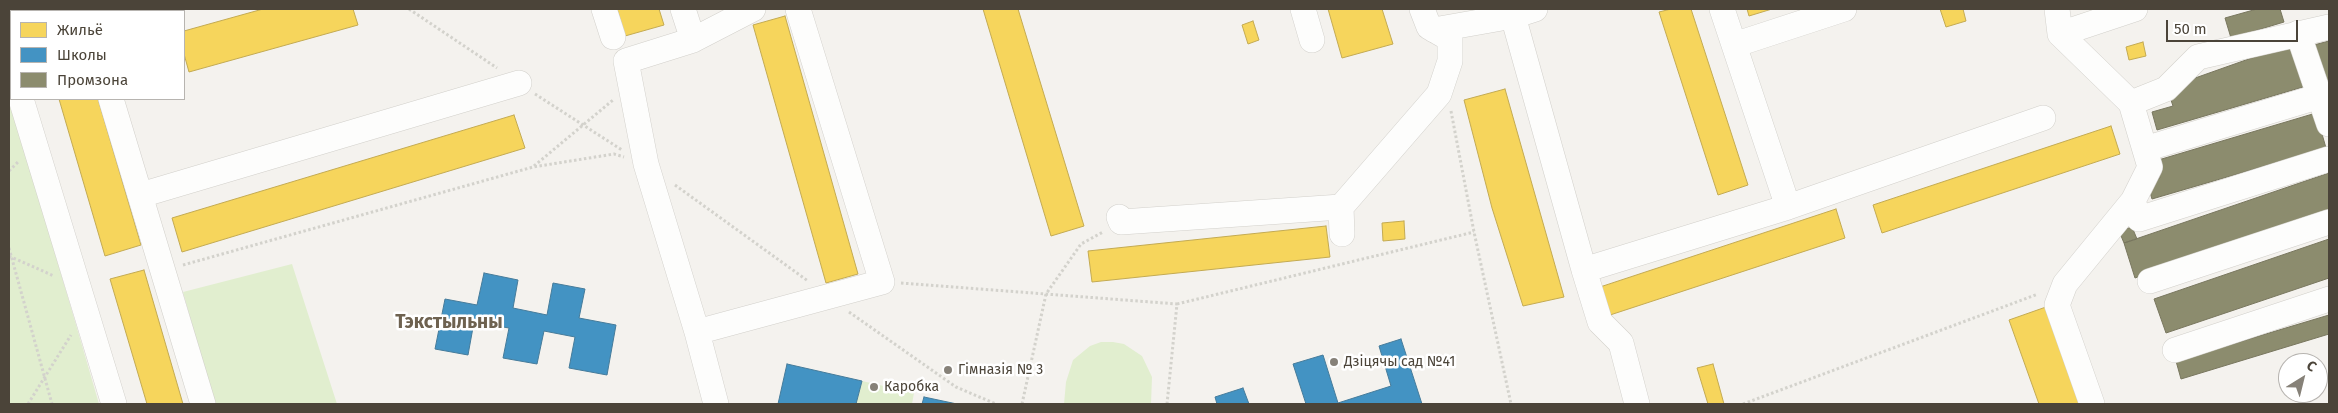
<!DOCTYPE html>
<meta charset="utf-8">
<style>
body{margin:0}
#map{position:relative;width:2338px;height:413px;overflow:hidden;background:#f4f2ee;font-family:"Fira Sans",sans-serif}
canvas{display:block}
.frame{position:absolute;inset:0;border:10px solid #4b4439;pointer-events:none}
.legend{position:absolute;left:10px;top:10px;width:175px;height:90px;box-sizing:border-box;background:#fff;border:1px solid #b7b4b0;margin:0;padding:6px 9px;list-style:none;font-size:15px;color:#4b4439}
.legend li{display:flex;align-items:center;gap:10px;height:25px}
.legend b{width:25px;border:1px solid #b7b4b0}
.north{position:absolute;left:2278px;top:353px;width:50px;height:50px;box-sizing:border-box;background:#fff;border:1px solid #b7b4b0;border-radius:50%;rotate:36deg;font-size:14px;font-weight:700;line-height:20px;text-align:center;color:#4b4439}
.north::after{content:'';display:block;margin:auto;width:18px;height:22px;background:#868178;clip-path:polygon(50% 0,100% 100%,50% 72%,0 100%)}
.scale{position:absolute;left:2166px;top:20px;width:132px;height:22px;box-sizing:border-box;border:2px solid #4b4439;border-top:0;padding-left:6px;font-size:15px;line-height:18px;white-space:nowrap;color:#4b4439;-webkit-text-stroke:4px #fff;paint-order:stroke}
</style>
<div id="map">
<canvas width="2338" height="413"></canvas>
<div class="frame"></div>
<ul class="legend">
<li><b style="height:14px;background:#f6d55c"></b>Жильё</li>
<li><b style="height:14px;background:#4393c3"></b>Школы</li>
<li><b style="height:14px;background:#8c8c6e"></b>Промзона</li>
</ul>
<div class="north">С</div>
<div class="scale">50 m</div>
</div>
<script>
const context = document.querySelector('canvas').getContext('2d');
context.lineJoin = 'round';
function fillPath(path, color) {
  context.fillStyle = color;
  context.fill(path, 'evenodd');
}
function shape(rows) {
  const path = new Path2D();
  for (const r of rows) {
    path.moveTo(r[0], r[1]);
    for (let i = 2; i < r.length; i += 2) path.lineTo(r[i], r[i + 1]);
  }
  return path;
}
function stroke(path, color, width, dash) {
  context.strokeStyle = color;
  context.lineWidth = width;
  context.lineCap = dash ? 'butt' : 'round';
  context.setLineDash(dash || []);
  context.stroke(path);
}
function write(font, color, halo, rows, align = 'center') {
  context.font = font + ' "Fira Sans",sans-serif';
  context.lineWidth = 5;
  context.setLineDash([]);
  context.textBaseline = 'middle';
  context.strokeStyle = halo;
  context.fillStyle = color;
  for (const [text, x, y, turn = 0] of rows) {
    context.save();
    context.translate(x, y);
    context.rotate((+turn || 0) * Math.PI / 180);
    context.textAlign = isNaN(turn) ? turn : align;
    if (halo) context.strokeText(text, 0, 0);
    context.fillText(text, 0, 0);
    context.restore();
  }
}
const green = shape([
 [9,97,79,335,99,404,9,404],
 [292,264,337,404,214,404,183,292],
 [1101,342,1113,342,1124,344,1142,356,1152,377,1151,404,1064,404,1066,382,1073,360,1090,346],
 [862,381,914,393,912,404,856,404]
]);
const homes = shape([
 [71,9,72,11,33,11,32,10,71,9],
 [263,9,353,9,358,25,189,72,184,54,184,31,263,9],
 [617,9,659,9,664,25,625,36,617,9],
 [983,9,1018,9,1084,226,1051,236,983,9],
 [1328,9,1382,9,1393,44,1342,58,1328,9],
 [1671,9,1691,9,1748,185,1718,195,1659,12,1671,9],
 [1747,9,1772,9,1749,16,1747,9],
 [1940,9,1963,9,1966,21,1946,27,1940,9],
 [785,16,858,274,826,283,753,25,785,16],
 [1253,21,1259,40,1248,44,1242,25,1253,21],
 [2143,42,2146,56,2129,60,2126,47,2143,42],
 [1505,89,1564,297,1523,306,1492,208,1464,100,1505,89],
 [59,99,98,99,141,245,105,256,59,99],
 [514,115,525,148,182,252,172,218,514,115],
 [2111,126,2120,154,1882,233,1873,205,2111,126],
 [1836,209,1845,238,1607,316,1597,288,1836,209],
 [1404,221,1405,239,1383,241,1382,223,1404,221],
 [1326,226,1330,257,1092,282,1088,251,1326,226],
 [144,270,183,404,147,404,110,279,144,270],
 [2046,307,2081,404,2039,404,2009,320,2046,307],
 [1713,364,1724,404,1708,404,1697,368,1713,364]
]);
const schools = shape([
 [484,273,518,280,513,308,547,315,553,283,585,289,579,318,616,325,607,375,569,368,575,337,544,331,537,364,503,358,509,328,474,322,468,355,435,349,445,299,477,305,484,273],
 [1401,339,1422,404,1306,404,1293,364,1323,355,1338,403,1391,386,1379,346,1401,339],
 [787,364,862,381,856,404,778,404,787,364],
 [1243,388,1249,404,1217,404,1215,397,1243,388],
 [924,397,957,404,922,404,924,397]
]);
const industry = shape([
 [2257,9,2280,9,2284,22,2231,38,2225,18,2257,9],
 [2329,41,2329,95,2314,45,2329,41],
 [2291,44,2303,87,2157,130,2152,112,2173,106,2167,88,2291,44],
 [2316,113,2326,148,2152,199,2147,182,2160,178,2155,161,2316,113],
 [2329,173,2329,211,2135,278,2124,243,2329,173],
 [2132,227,2137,239,2124,243,2119,231,2132,227],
 [2329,239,2329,278,2166,333,2154,299,2329,239],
 [2329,315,2329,334,2181,379,2176,361,2329,315]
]);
const path = shape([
 [409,9,497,68],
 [535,94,622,150],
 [1451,111,1474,232,1511,404],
 [534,166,613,100],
 [9,171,19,161],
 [675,185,808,281],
 [9,248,52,404],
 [9,256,54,276],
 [183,265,533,167,614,154,624,157],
 [901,283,1177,304,1167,404],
 [1177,304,1474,232],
 [849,312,956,387,996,404],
 [28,404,71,335],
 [1022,404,1046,294,1081,244,1103,232],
 [1743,404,2038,294]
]);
const minor = shape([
 [83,9,84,11],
 [604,9,613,37],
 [683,9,693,40,753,9],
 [1303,9,1312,40],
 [1722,9,1788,207],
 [2057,9,2060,34,2131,103,2150,167,2133,201,2065,284,2057,305,2092,404],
 [1513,16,1584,270,1788,207,2043,118],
 [1434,30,1513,16,1535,9],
 [2298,33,2329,124],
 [2060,34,2135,9],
 [693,40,626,61,646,164,697,332,716,404],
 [1734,45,1844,9],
 [9,61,11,69],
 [21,99,114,404],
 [111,99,203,404],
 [2131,103,2166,89,2198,57,2329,27],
 [2145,149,2320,96],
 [141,195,519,83],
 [2133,201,2139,219,2329,159],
 [1119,217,1121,222,1341,207],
 [1342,234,1341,207,1439,94,1450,61,1450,39,1429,27,1422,9],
 [1584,270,1600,322,1621,343,1637,404],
 [2150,281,2329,222],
 [697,332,882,282,798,9],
 [2175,350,2329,299]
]);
const markers = [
 [1334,362,5,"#868178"],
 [948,370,5,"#868178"],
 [874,387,5,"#868178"]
];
const poiNames = [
 ["Дзіцячы сад №41",1344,362],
 ["Гімназія № 3",958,370],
 ["Каробка",884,387]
];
const districtNames = [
 ["Тэкстыльны",449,323]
];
fillPath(green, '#e1eecf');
fillPath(homes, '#f6d55c');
stroke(homes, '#c3aa52', 1);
fillPath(schools, '#4393c3');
stroke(schools, '#457b9a', 1);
fillPath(industry, '#8c8c6e');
stroke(industry, '#78765e', 1);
stroke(minor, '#d2d0cb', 26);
stroke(path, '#d3d2cc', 3, [2.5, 2.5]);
stroke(minor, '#fdfdfc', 25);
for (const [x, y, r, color] of markers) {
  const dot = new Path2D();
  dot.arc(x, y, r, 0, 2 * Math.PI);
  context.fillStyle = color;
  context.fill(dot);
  stroke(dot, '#fff', 2);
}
write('14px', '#4b4439', '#fff', poiNames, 'left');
write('bold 19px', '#6e6250', '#fff', districtNames);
</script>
